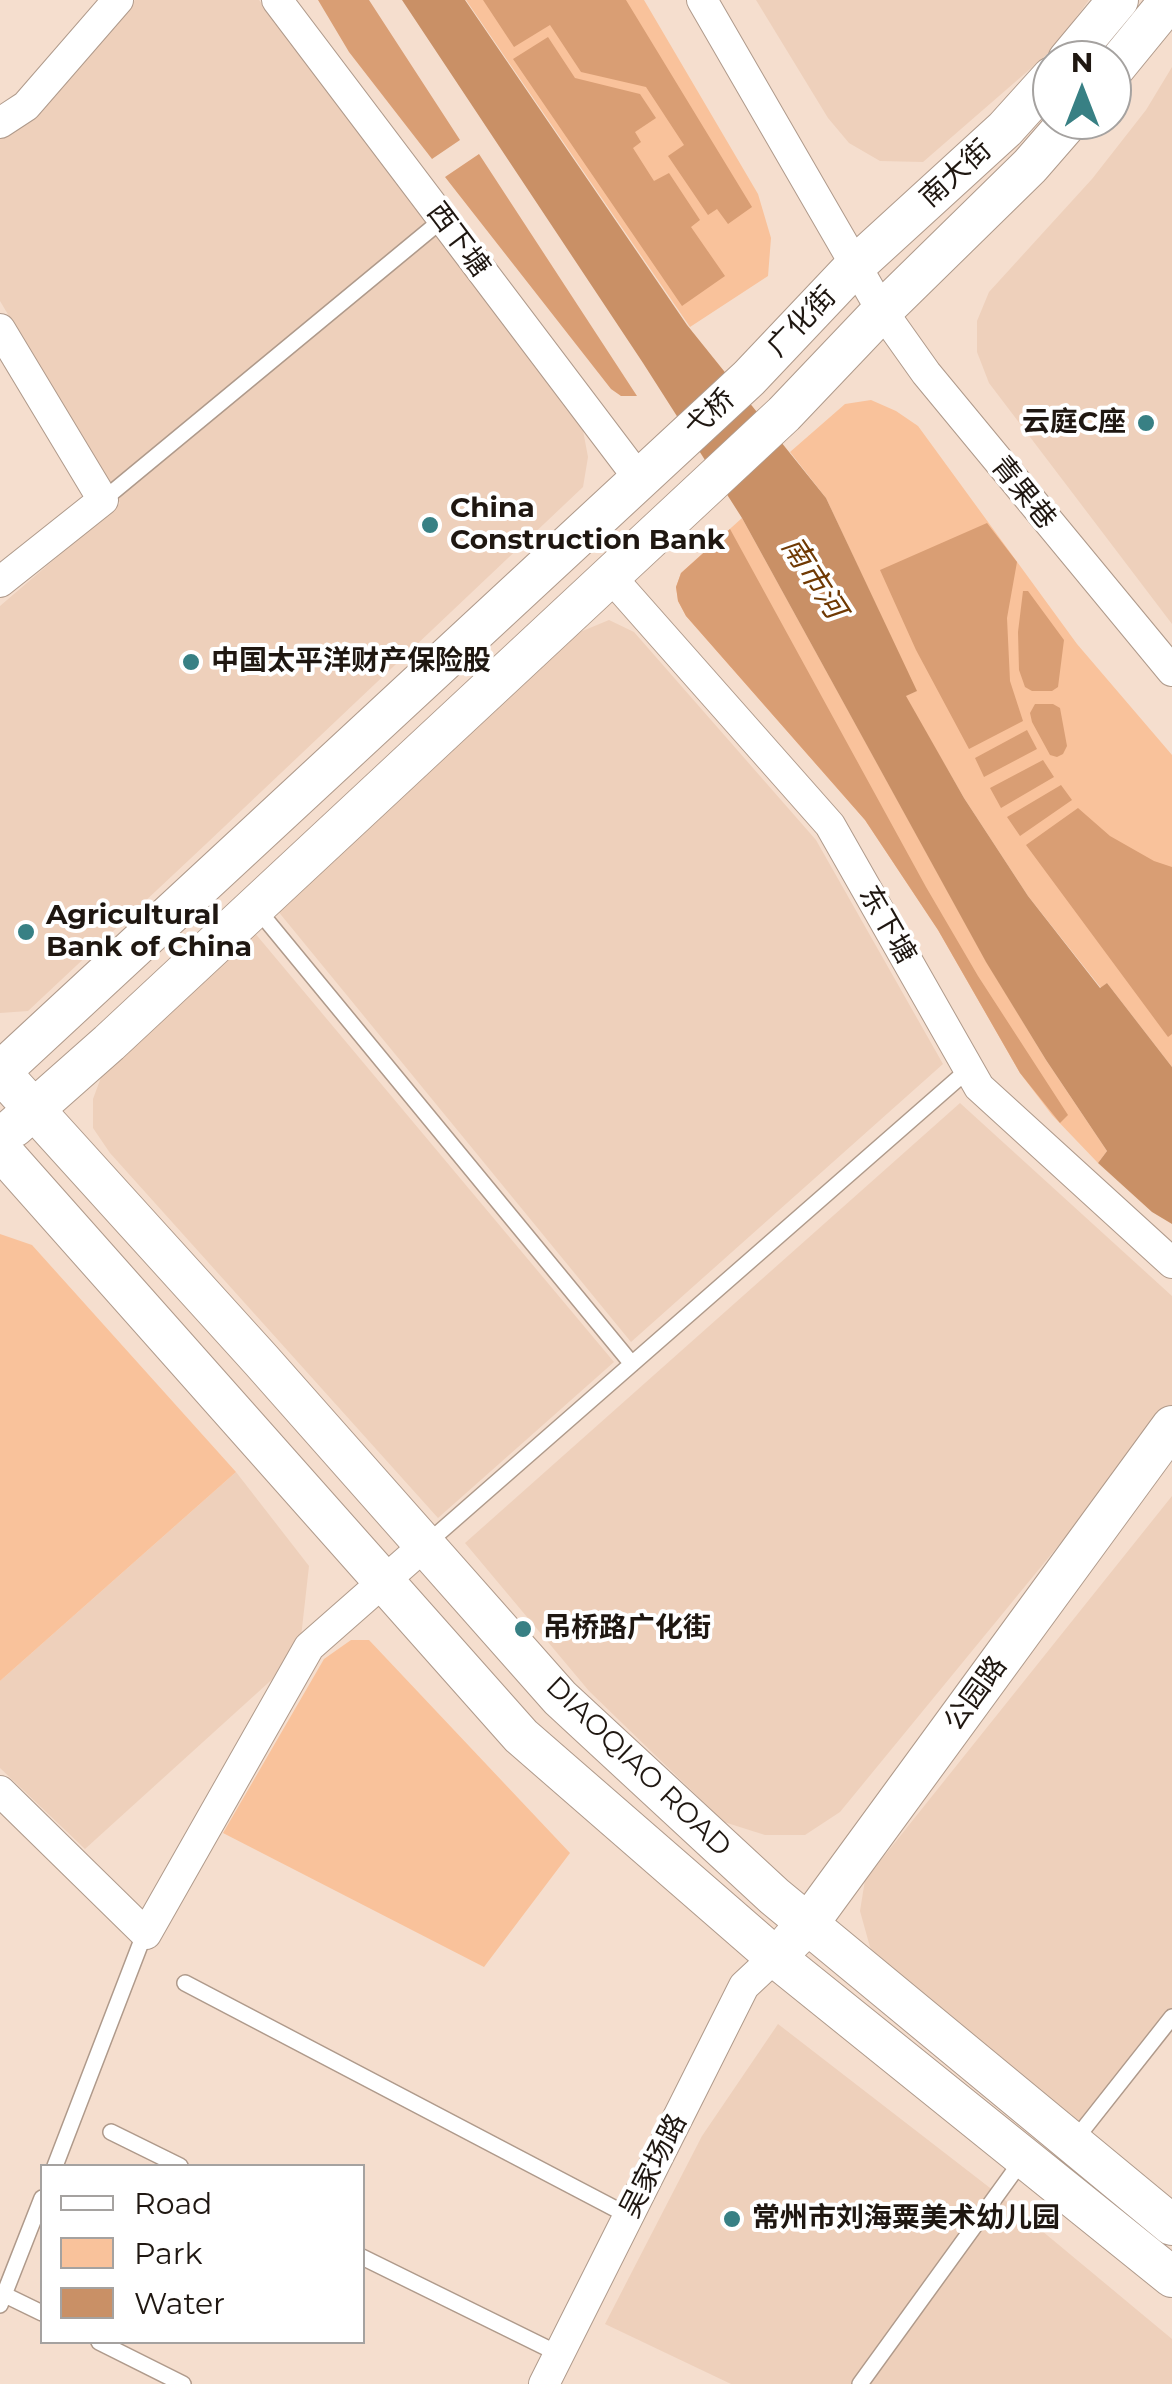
<!DOCTYPE html>
<meta charset="utf-8">
<style>
body{margin:0}
#map{position:relative;width:1172px;height:2384px;overflow:hidden;background:#f5dece;font-family:Montserrat,sans-serif}
canvas{display:block}
.legend{position:absolute;left:40px;top:2164px;width:325px;height:180px;box-sizing:border-box;background:#fff;border:2px solid #a5a2a0;margin:0;padding:12px 18px;list-style:none;font-size:30px;color:#1f1711}
.legend li{display:flex;align-items:center;gap:20px;height:50px}
.legend b{width:50px;border:2px solid #a5a2a0}
.north{position:absolute;left:1032px;top:40px;width:100px;height:100px;box-sizing:border-box;background:#fff;border:2px solid #a5a2a0;border-radius:50%;rotate:0deg;font-size:28px;font-weight:700;line-height:40px;text-align:center;color:#1f1711}
.north::after{content:'';display:block;margin:auto;width:35px;height:45px;background:#388084;clip-path:polygon(50% 0,100% 100%,50% 72%,0 100%)}
</style>
<div id="map">
<canvas width="1172" height="2384"></canvas>
<ul class="legend">
<li><b style="height:12px;background:#fff"></b>Road</li>
<li><b style="height:28px;background:#f9c29b"></b>Park</li>
<li><b style="height:28px;background:#c99066"></b>Water</li>
</ul>
<div class="north">N</div>
</div>
<script>
const context = document.querySelector('canvas').getContext('2d');
context.lineJoin = 'round';
function fillPath(path, color) {
  context.fillStyle = color;
  context.fill(path, 'evenodd');
}
function shape(rows) {
  const path = new Path2D();
  for (const r of rows) {
    path.moveTo(r[0], r[1]);
    for (let i = 2; i < r.length; i += 2) path.lineTo(r[i], r[i + 1]);
  }
  return path;
}
function stroke(path, color, width, dash) {
  context.strokeStyle = color;
  context.lineWidth = width;
  context.lineCap = dash ? 'butt' : 'round';
  context.setLineDash(dash || []);
  context.stroke(path);
}
function write(font, color, halo, rows, align = 'center') {
  context.font = font + ' Montserrat,"Noto Sans SC",sans-serif';
  context.lineWidth = 8;
  context.setLineDash([]);
  context.textBaseline = 'middle';
  context.strokeStyle = halo;
  context.fillStyle = color;
  for (const [text, x, y, turn = 0] of rows) {
    context.save();
    context.translate(x, y);
    context.rotate((+turn || 0) * Math.PI / 180);
    context.textAlign = isNaN(turn) ? turn : align;
    if (halo) context.strokeText(text, 0, 0);
    context.fillText(text, 0, 0);
    context.restore();
  }
}
const built = shape([
 [135,0,259,0,582,425,588,457,583,487,206,844,28,1011,0,1013,0,606,120,503,0,301,0,136,32,113],
 [756,0,1089,0,1052,50,923,162,880,161,849,143,828,118],
 [1172,67,1172,624,989,383,977,352,977,321,989,292,1092,179,1146,110],
 [609,620,634,632,816,840,943,1064,631,1342,277,910,580,632],
 [254,932,614,1362,438,1518,110,1153,93,1128,93,1099,103,1072],
 [960,1103,1172,1296,1172,1407,840,1812,805,1835,765,1835,724,1822,589,1691,465,1543],
 [236,1472,309,1566,299,1655,85,1849,0,1768,0,1681],
 [1172,1496,1172,2017,1081,2134,887,1972,870,1947,860,1911,865,1880],
 [778,2024,994,2191,1172,2339,1172,2384,731,2384,605,2324,702,2136]
]);
const green = shape([
 [466,0,644,0,758,194,771,238,768,276,690,327],
 [871,400,896,411,918,426,1077,644,1172,755,1172,1067,1107,983,1101,988,1028,896,964,798,905,696,916,691,826,498,790,452,845,404],
 [742,518,986,961,1046,1060,1107,1151,1098,1163,1052,1115,1020,1073,938,930,865,820,686,616,678,601,676,587,681,573],
 [0,1234,32,1245,236,1472,0,1681],
 [351,1640,369,1640,570,1853,484,1967,223,1833,324,1659]
]);
const forest = shape([
 [318,0,369,0,460,140,432,159,349,52],
 [483,0,626,0,752,207,728,224,717,209,708,215,668,156,684,145,646,87,581,72,550,25,514,47],
 [548,37,575,78,640,94,656,118,635,132,641,142,633,148,654,181,669,173,700,220,691,227,725,276,682,306,513,59],
 [479,154,637,396,621,396,611,389,445,177],
 [987,523,1017,562,1007,618,1010,681,1023,721,969,749,916,650,880,570],
 [730,529,926,887,978,976,1068,1115,1060,1123,1020,1073,938,930,865,820,686,616,678,601,676,587,681,573],
 [1023,591,1028,591,1064,640,1058,687,1052,691,1032,691,1025,687,1019,670,1018,632],
 [1035,704,1053,704,1060,708,1067,746,1063,754,1057,757,1050,755,1032,722,1030,713],
 [1027,730,1037,749,984,777,975,758],
 [1043,760,1054,777,1001,808,990,788],
 [1061,785,1072,800,1020,836,1007,817],
 [1078,808,1110,836,1154,861,1172,867,1172,1034,1168,1037,1026,845]
]);
const water = shape([
 [402,0,465,0,687,325,826,498,917,691,906,696,964,798,1028,896,1100,988,1107,983,1172,1067,1172,1224,1152,1212,1098,1163,1107,1151,1046,1060,986,962,742,518,643,363]
]);
const lane = shape([
 [103,500,443,219],
 [258,910,632,1364],
 [425,1545,969,1069],
 [185,1983,629,2216],
 [111,2132,180,2166],
 [1074,2141,1172,2017],
 [55,2166,145,1932],
 [362,2257,559,2354],
 [5,2295,42,2313],
 [0,2305,42,2198],
 [99,2342,183,2384],
 [860,2384,1023,2159]
]);
const street = shape([
 [277,0,640,480],
 [702,0,882,311,926,373,1172,671],
 [0,123,26,106,118,0],
 [0,329,103,500,0,582],
 [610,576,830,825,979,1087,1172,1263],
 [0,1791,146,1934,309,1647,425,1545],
 [544,2384,744,1986,775,1957]
]);
const secondary = shape([
 [1068,60,1118,0],
 [1112,71,1170,0],
 [0,1072,261,1360,560,1698,774,1896,1172,2225],
 [0,1072,749,378,855,266,1005,129,1052,77],
 [14,1127,109,1043,784,414,882,311,1030,166,1070,120],
 [0,1149,521,1736,775,1957,1172,2277],
 [791,1941,808,1924,1172,1426]
]);
const markers = [
 [1146,423,10,"#388084"],
 [430,525,10,"#388084"],
 [191,662,10,"#388084"],
 [26,932,10,"#388084"],
 [523,1629,10,"#388084"],
 [732,2219,10,"#388084"]
];
const streetNames = [
 ["南大街",956,174,-42],
 ["西下塘",458,240,53],
 ["广化街",802,322,-46],
 ["弋桥",710,414,-43],
 ["青果巷",1023,493,51],
 ["东下塘",887,925,60],
 ["公园路",976,1694,-54],
 ["DIAOQIAO ROAD",638,1767,44],
 ["吴家场路",654,2166,-63]
];
const poiNames = [
 ["云庭C座",1126,423,"right"],
 ["China",450,509],
 ["Construction Bank",450,541],
 ["中国太平洋财产保险股",211,662],
 ["Agricultural",46,916],
 ["Bank of China",46,948],
 ["吊桥路广化街",543,1629],
 ["常州市刘海粟美术幼儿园",752,2219]
];
const waterNames = [
 ["南市河",813,578,57]
];
fillPath(built, '#eed0bb');
fillPath(green, '#f9c29b');
fillPath(forest, '#d99e74');
fillPath(water, '#c99066');
stroke(lane, '#af9a8b', 18);
stroke(street, '#af9a8b', 32);
stroke(secondary, '#af9a8b', 42);
stroke(lane, '#fff', 15);
stroke(street, '#fff', 30);
stroke(secondary, '#fff', 40);
for (const [x, y, r, color] of markers) {
  const dot = new Path2D();
  dot.arc(x, y, r, 0, 2 * Math.PI);
  context.fillStyle = color;
  context.fill(dot);
  stroke(dot, '#fff', 4);
}
write('28px', '#1f1711', '#fff', streetNames);
write('bold 28px', '#1f1711', '#fff', poiNames, 'left');
write('italic 30px', '#6f3903', '#fff', waterNames);
</script>
